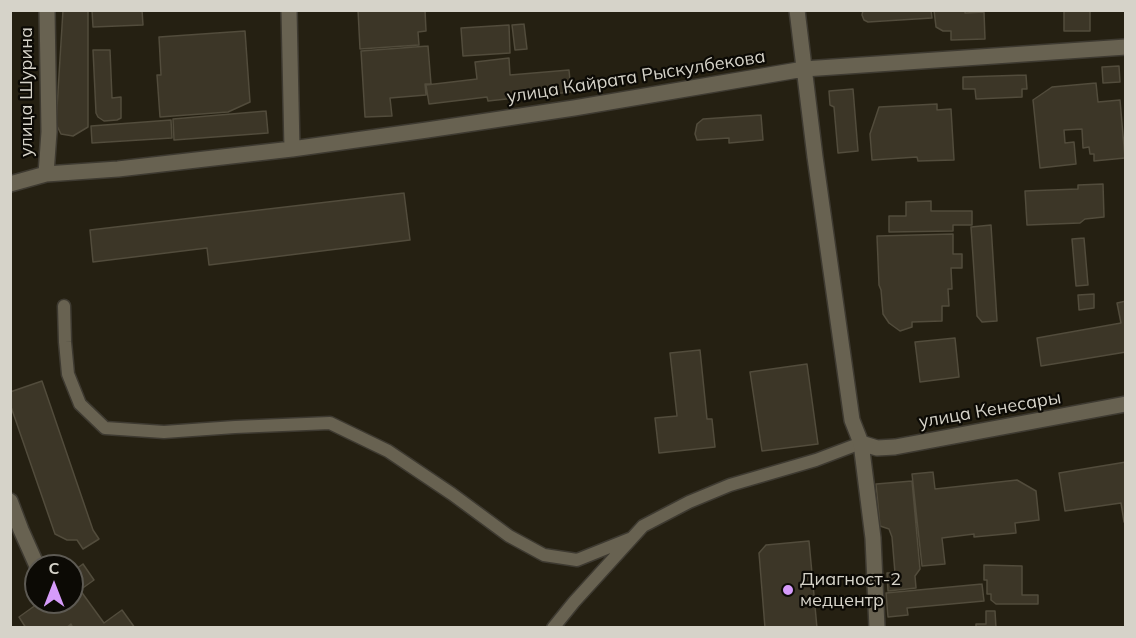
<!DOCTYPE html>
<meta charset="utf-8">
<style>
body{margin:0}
#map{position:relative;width:1136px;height:638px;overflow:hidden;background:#252012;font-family:Mulish,sans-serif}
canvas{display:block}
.frame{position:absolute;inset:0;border:12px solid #d6d3c9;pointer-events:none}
.north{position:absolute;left:24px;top:554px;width:60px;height:60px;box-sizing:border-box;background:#0c0a05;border:2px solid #5d5a53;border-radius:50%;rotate:0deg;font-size:16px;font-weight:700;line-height:24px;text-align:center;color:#d6d3c9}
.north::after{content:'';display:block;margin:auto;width:21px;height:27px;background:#d69bfa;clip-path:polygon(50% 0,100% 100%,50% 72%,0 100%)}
</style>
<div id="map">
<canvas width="1136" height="638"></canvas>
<div class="frame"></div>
<div class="north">С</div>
</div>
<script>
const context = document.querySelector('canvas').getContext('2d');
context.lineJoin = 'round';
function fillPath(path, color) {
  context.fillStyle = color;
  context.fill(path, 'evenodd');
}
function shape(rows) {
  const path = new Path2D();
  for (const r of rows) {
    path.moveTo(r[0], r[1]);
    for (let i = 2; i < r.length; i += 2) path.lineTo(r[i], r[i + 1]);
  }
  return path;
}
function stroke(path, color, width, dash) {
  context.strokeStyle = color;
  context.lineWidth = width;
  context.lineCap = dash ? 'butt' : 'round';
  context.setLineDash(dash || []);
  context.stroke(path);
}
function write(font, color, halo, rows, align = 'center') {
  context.font = font + ' Mulish,sans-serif';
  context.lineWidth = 4.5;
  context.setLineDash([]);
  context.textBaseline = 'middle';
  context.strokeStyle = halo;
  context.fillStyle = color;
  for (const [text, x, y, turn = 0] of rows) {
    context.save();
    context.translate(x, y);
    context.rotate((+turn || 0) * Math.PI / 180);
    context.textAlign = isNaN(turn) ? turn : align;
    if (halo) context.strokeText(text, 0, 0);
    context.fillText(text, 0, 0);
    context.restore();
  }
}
const building = shape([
 [63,10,88,10,88,127,73,136,61,134,56,124,63,10],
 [92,10,142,10,143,25,93,27,92,10],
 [358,10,425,10,426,31,418,32,419,45,360,49,358,10],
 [863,10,931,10,932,18,868,22,864,20,862,15,863,10],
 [934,10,965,10,965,13,984,12,985,39,951,40,951,31,943,31,936,27,934,10],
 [1064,10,1090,10,1090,31,1064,31,1064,10],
 [524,24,527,49,515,50,512,25,524,24],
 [509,25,510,53,463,56,461,28,509,25],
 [245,31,250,102,228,112,160,117,157,75,161,75,159,37,245,31],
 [428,46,431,84,425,84,426,95,390,98,392,116,365,117,361,51,428,46],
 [93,50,110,50,112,98,121,97,121,118,117,120,104,121,98,117,96,113,93,50],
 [509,58,510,75,569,70,571,92,488,101,487,97,429,104,426,85,477,79,475,62,509,58],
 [1119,66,1120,82,1103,83,1102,67,1119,66],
 [1026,75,1027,89,1022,89,1022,97,976,99,975,89,963,89,963,77,1026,75],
 [1096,83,1098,102,1120,100,1125,158,1094,161,1094,154,1090,154,1089,147,1083,148,1082,129,1064,130,1065,143,1074,142,1076,164,1040,168,1033,100,1052,87,1096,83],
 [853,89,858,151,838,153,834,107,830,105,829,91,853,89],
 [937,104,937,110,951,109,954,160,918,161,917,157,872,160,870,134,879,107,937,104],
 [266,111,268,133,174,140,173,119,266,111],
 [761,115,763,140,729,143,729,138,697,140,695,134,697,124,703,119,761,115],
 [171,120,172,138,92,143,91,126,171,120],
 [1103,184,1104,217,1085,219,1080,223,1027,225,1025,191,1078,189,1078,185,1103,184],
 [404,193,410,240,209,265,207,248,93,262,90,230,404,193],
 [931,201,931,211,972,211,972,225,953,225,953,231,889,232,889,216,906,216,906,202,931,201],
 [991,225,997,321,982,322,977,316,971,227,991,225],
 [953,234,953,254,962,254,962,268,951,268,952,289,948,289,949,306,942,306,942,321,912,322,912,327,900,331,889,323,883,314,881,290,879,285,877,236,953,234],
 [1084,238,1088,285,1076,286,1072,239,1084,238],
 [1094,294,1094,308,1079,310,1078,295,1094,294],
 [1126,301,1126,352,1041,366,1037,338,1121,323,1117,303,1126,301],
 [955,338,959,377,920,382,915,342,955,338],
 [700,350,707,419,712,419,715,447,659,453,655,418,677,416,670,353,700,350],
 [807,364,818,444,762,451,750,372,807,364],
 [42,381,93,530,99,539,83,549,77,540,67,540,55,534,10,404,10,392,42,381],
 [1126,462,1126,523,1124,522,1121,503,1065,511,1059,473,1126,462],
 [933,472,935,489,1017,480,1036,491,1039,520,1015,523,1016,533,974,537,974,534,942,538,945,564,922,566,912,474,933,472],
 [912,481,920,569,915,576,916,588,888,591,887,573,895,573,892,537,889,529,880,526,876,484,912,481],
 [809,541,817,628,765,628,759,553,766,545,809,541],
 [83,564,94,580,80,590,104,623,122,610,135,628,73,628,71,624,66,628,26,628,19,617,40,602,72,602,72,579,74,578,72,572,83,564],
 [984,565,1022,566,1022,595,1038,595,1038,604,996,604,991,600,991,594,987,594,987,580,984,580,984,565],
 [982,584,984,601,907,608,908,615,888,617,886,593,982,584],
 [986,611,995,611,996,628,976,628,976,624,986,624,986,611]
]);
const service = shape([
 [64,306,65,342,68,374,80,404,105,428,164,432,235,427,330,423,388,451,452,494,509,536,544,555,577,560,632,538],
 [553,628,574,602,643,526,689,502,730,485,816,460,861,443]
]);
const minor = shape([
 [289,10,292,149],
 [797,10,815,157,852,420,861,443,873,538,877,628],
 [46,174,49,132,47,10],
 [10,184,46,174,118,169,292,149,427,130,574,108,804,69,1126,47],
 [861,443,877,448,895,447,1126,404],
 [10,501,21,530,37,566]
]);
const markers = [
 [788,590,6,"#d69bfa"]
];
const streetNames = [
 ["улица Кайрата Рыскулбекова",636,77,-9],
 ["улица Шурина",27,92,-90],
 ["улица Кенесары",990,410,-10]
];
const poiNames = [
 ["Диагност-2",800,580],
 ["медцентр",800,601]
];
fillPath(building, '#3c3627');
stroke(building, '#524c3c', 1.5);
stroke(service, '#3e3a31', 15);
stroke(minor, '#3e3a31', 18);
stroke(service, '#686251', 12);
stroke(minor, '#686251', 15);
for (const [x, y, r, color] of markers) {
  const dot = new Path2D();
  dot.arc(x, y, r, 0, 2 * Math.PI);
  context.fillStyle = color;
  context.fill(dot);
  stroke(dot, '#0c0a05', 2);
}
write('18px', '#d6d3c9', '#0c0a05', streetNames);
write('18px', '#d6d3c9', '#0c0a05', poiNames, 'left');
</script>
